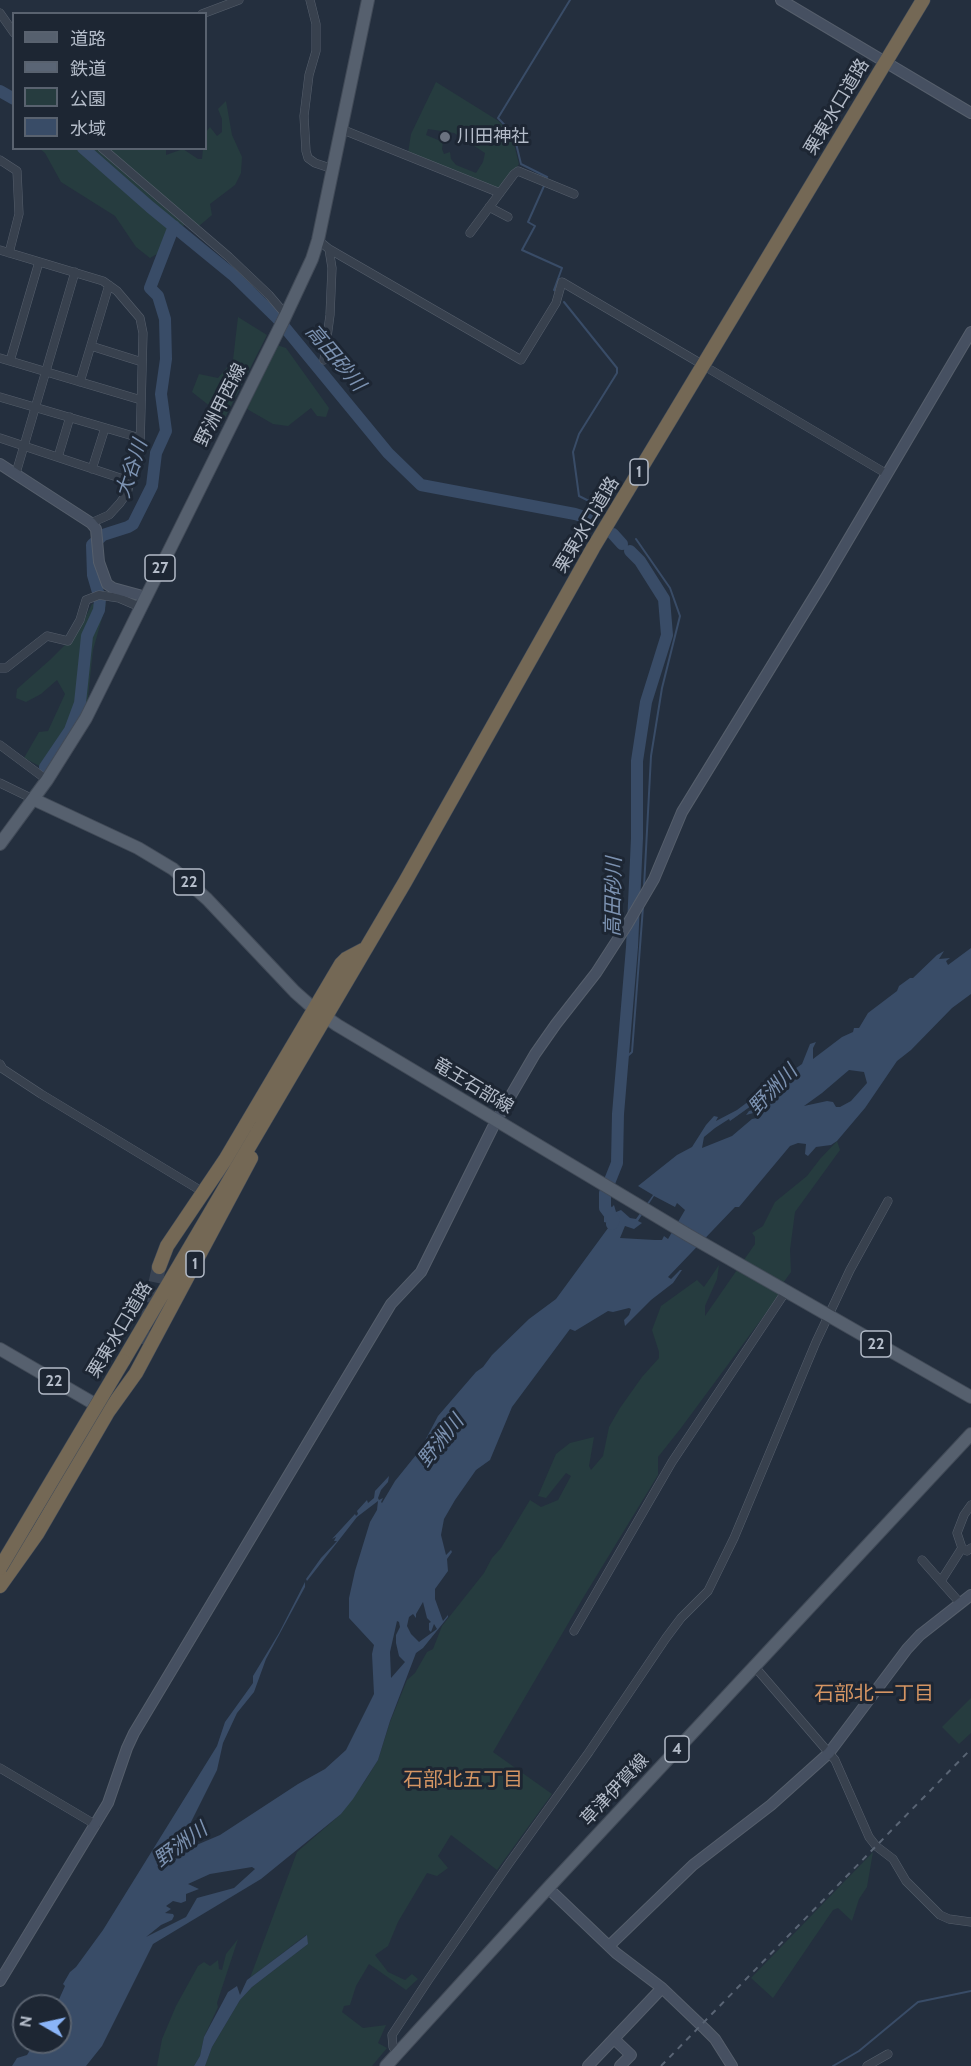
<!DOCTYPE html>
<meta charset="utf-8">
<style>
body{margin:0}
#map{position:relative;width:971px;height:2066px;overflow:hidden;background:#242f3e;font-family:Cabin,"Noto Sans JP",sans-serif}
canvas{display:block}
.legend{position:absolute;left:12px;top:12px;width:195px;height:138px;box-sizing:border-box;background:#1d2633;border:2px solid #59626f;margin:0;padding:8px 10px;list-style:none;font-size:18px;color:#b4bcc9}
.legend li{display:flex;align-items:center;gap:12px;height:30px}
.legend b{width:30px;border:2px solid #59626f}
.north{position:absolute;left:12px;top:1994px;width:60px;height:60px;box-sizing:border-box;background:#1d2633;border:2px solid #59626f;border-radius:50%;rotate:279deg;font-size:16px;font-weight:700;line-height:24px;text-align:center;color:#b4bcc9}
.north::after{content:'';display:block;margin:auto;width:21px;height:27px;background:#8ab4f8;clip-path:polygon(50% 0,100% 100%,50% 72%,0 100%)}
</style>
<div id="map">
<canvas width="971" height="2066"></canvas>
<ul class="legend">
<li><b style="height:8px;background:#56606e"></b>道路</li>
<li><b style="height:8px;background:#5a6575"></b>鉄道</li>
<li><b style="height:16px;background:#263c3f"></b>公園</li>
<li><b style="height:16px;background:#394c67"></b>水域</li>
</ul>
<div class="north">N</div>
</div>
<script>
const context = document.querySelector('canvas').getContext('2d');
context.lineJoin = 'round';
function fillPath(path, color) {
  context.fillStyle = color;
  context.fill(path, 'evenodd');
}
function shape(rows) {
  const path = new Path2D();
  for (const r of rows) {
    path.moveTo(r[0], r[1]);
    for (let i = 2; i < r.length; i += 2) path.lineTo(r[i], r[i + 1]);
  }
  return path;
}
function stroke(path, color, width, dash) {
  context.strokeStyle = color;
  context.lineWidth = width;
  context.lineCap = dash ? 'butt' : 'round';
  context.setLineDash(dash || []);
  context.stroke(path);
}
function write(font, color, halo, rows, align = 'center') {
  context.font = font + ' Cabin,"Noto Sans JP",sans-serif';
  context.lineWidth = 6;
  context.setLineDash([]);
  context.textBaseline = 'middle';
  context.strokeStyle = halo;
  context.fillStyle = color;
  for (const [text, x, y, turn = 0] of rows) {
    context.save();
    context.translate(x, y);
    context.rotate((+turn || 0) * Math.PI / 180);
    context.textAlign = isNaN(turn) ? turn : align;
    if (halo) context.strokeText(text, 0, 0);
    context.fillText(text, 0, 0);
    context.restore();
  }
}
const green = shape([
 [436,82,497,120,511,132,519,164,500,189,408,153,411,134],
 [428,129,454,133,485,153,483,162,476,173,456,165,451,159,450,152,444,154,442,149,443,142,426,135],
 [226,101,232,135,242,157,241,173,235,185,210,204,212,215,199,226,190,220,182,227,166,249,150,258,136,247,115,216,61,182,45,153,40,149,166,149,166,155,183,149,198,159,202,159,203,149,206,148,206,132,210,127,217,136,222,132,222,119,218,109],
 [238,317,267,335,225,418,192,392,199,374,218,378,233,360],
 [277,345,286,348,329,408,326,417,317,416,311,408,288,426,273,424,247,409],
 [92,604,106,604,93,650,87,707,49,771,24,758,39,732,48,731,65,694,57,680,41,694,26,702,16,698,17,689,51,659,78,632],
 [837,1141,840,1150,795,1212,790,1250,791,1272,778,1290,780,1294,681,1428,658,1457,658,1475,583,1598,493,1752,552,1794,497,1870,451,1835,438,1856,448,1868,437,1876,427,1873,398,1922,388,1946,375,1955,388,1972,405,1980,412,1974,418,1979,406,1990,369,1964,356,1986,350,2005,344,2006,342,2012,363,2028,386,2025,378,2043,387,2048,372,2066,205,2066,212,2047,240,2000,252,1987,308,1944,306,1935,250,1978,297,1852,341,1814,365,1781,378,1760,390,1722,407,1680,415,1673,427,1652,433,1649,442,1626,484,1573,492,1558,501,1548,530,1500,541,1507,558,1500,571,1476,566,1473,546,1498,538,1496,556,1454,570,1443,594,1437,589,1466,591,1470,603,1456,609,1427,620,1408,642,1377,659,1358,659,1352,652,1330,661,1306,697,1280,704,1287,719,1265,717,1279,705,1306,705,1316,755,1244,755,1237,752,1233,763,1226,775,1202,807,1176,820,1159],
 [971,1698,971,1733,959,1744,942,1727],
 [873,1852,867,1887,859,1899,852,1921,838,1908,833,1910,773,1998,751,1978],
 [238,1939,217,2003,218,2007,204,2037,200,2056,194,2066,157,2066,162,2039,176,2006,198,1966,204,1962,210,1966,218,1960,219,1969,222,1970,226,1954]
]);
const water = shape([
 [971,948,971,994,952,1008,911,1050,897,1061,865,1108,837,1141,831,1145,816,1147,808,1156,805,1154,806,1144,798,1143,790,1146,739,1207,735,1207,668,1277,671,1279,680,1270,682,1270,673,1283,651,1300,625,1326,624,1320,629,1315,631,1309,629,1308,613,1312,608,1311,575,1331,570,1329,512,1407,490,1460,476,1470,455,1500,444,1519,441,1535,446,1555,451,1550,452,1552,447,1559,448,1571,435,1589,435,1599,443,1621,448,1615,448,1617,423,1648,416,1653,390,1721,378,1760,353,1799,341,1814,261,1879,153,1944,102,2046,86,2066,12,2066,17,2058,27,2055,35,2042,60,2042,60,2006,56,2006,65,1986,63,1984,70,1972,76,1967,103,1930,217,1746,225,1722,253,1683,253,1676,279,1633,305,1582,305,1587,266,1659,254,1692,237,1713,223,1743,217,1770,180,1844,180,1852,220,1835,298,1784,325,1769,346,1750,374,1694,372,1654,374,1645,349,1618,349,1598,355,1571,370,1522,377,1510,378,1501,357,1517,307,1581,306,1579,321,1558,337,1541,334,1541,336,1537,332,1539,355,1514,356,1516,358,1514,357,1511,367,1500,368,1503,374,1498,375,1491,389,1476,388,1482,381,1490,378,1498,379,1500,383,1498,381,1502,382,1503,395,1481,420,1450,438,1416,476,1372,483,1367,492,1355,529,1319,556,1299,611,1224,604,1222,604,1215,614,1205,616,1212,621,1210,630,1218,636,1219,653,1195,638,1186,677,1155,692,1147,706,1125,714,1116,718,1117,716,1121,737,1110,761,1092,765,1097,775,1090,789,1073,802,1064,810,1044,816,1042,813,1048,813,1059,842,1037,853,1032,854,1028,859,1028,868,1013,897,991,899,986,910,978,913,978,937,955,944,951,939,959,950,958,946,961,948,965],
 [849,1070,864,1072,867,1083,851,1101,840,1107,836,1107,833,1102,827,1101,804,1106,822,1093],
 [751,1106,753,1110,749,1111,746,1115,757,1112,757,1118,752,1119,732,1136,702,1148,704,1137,715,1128,729,1119,730,1121],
 [654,1196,675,1207,677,1203,685,1210,668,1239,664,1236,662,1240,655,1240,620,1238,625,1226,634,1229,642,1223,638,1221],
 [423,1602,427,1618,431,1622,429,1623,429,1630,431,1632,434,1624,437,1629,419,1642,411,1634,407,1626,409,1617,413,1614,416,1618,416,1614],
 [397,1621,399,1622,400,1627,396,1635,396,1643,399,1656,405,1662,391,1678,390,1652],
 [252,1867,255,1869,234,1888,197,1898,186,1917,146,1937,161,1925,172,1920,174,1916,173,1914,165,1913,171,1909,166,1906,173,1901,181,1903,186,1901,186,1894,199,1889,188,1884,210,1874],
 [307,1935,308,1944,252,1987,240,2000,212,2047,205,2066,194,2066,200,2056,204,2037,228,1992,237,1986,240,1995,247,1980]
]);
const stream = shape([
 [547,177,521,164,514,135,498,118,570,0],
 [544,186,528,222,535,226,522,250,562,268,554,290,557,292],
 [564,302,617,368,617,373,579,434,573,452,579,496,597,505],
 [636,539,670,588,680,616,662,688,651,756,644,887],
 [622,1061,632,1052,643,907],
 [833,2066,859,2051,918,2002,971,1991]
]);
const river = shape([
 [0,91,14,99],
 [83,148,150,207,233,275,277,318,388,453,421,485,575,514,591,519],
 [613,534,622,544],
 [45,767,70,730,80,703,87,636,99,610,100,599,93,575,92,545,103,535,128,527,133,524,152,486,156,453,166,431,161,394,166,359,165,319,158,296,150,288,174,226],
 [612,1224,614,1220,605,1208,605,1193,617,1163,618,1114,632,947,637,838,637,761,646,702,667,635,664,599,640,561,630,551]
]);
const highwayTunnel = shape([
 [142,1344,159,1267]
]);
const street = shape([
 [310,0,316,24,316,51,309,75,304,116,306,151,308,158,315,163,333,169],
 [0,13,14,33],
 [202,14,239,0],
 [341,129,500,193],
 [102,148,229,257,269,295,286,315],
 [0,160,17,171,19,214,9,253],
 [489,207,508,217],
 [470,233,514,174,518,171,574,194],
 [318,240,329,249,521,360,556,303,562,282,698,362],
 [0,250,103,281,117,291,140,318,143,333,140,447,127,493,120,503,109,515,91,523],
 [91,346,142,362],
 [0,358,141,400],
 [324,360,330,315,332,268,329,249],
 [10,361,39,262],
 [711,370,887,474],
 [80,382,109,285],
 [0,397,140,438],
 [0,438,129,481],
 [58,457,70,417],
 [92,469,105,428],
 [16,473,75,272],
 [0,668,6,668,47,636,68,641,80,620,86,600,99,595,119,598,140,607],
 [0,745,47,780],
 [0,783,33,799],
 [0,1064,3,1069,41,1094,203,1192],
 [962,1548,957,1533,964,1515,971,1505],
 [922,1560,960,1603],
 [941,1581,962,1548,967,1551,971,1548],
 [574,1631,672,1462,786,1291],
 [755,1667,835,1760,869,1837,876,1846,893,1859,906,1881,940,1915,949,1919,971,1922],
 [0,1768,96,1825],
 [396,2052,393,2047,392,2035,429,1979,510,1862,589,1752,666,1638,681,1618,708,1591,734,1538,816,1342,850,1270,888,1201],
 [867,2066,888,2054]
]);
const secondary = shape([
 [781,0,971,113],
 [0,464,91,523,96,529,99,562,107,584,113,588,146,597],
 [548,1888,616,1953,662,1988,705,2029,715,2039,732,2066],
 [609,1946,693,1865,771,1805,829,1753,907,1649,920,1635,971,1595],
 [0,1981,108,1803,127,1748,134,1733,391,1304,421,1272,496,1121,535,1054,556,1024,596,973,627,925,654,879,682,812,825,579,971,332],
 [614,2039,631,2055,620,2066],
 [588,2066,662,1988]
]);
const primary = shape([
 [33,799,138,848,173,869,207,899,295,992,313,1008,337,1025,688,1235,971,1397],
 [0,844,47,780,86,718,283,321,312,259,318,240,368,0],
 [0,1349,105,1410],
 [386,2066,548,1888,971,1434]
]);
const highway = shape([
 [159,1267,167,1246,225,1160,341,964,346,959,363,950],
 [123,1361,405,882,593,548,923,0],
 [108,1412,136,1373,251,1158],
 [0,1586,37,1534,112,1405]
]);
const rail = shape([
 [661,2066,971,1749]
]);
const highwayBridge = shape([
 [0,1568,123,1361]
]);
const markers = [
 [445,137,6,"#6b7280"]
];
const shields = [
 [639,472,18],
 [160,568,30],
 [189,882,30],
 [195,1264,18],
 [876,1344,30],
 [54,1381,30],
 [677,1749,24]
];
const shieldNames = [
 ["1",639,472],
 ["27",160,568],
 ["22",189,882],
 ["1",195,1264],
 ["22",876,1344],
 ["22",54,1381],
 ["4",677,1749]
];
const streetNames = [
 ["栗東水口道路",837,107,-59],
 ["野洲甲西線",221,405,-63],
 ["栗東水口道路",587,525,-59],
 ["竜王石部線",473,1086,31],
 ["栗東水口道路",120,1330,-59],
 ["草津伊賀線",615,1790,-47]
];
const poiNames = [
 ["川田神社",457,137]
];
const waterNames = [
 ["高田砂川",335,358,50],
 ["大谷川",132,469,-72],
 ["高田砂川",614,897,-89],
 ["野洲川",773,1090,-46],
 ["野洲川",441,1441,-51],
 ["野洲川",181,1845,-36]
];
const neighbourhoodNames = [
 ["石部北一丁目",874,1694],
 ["石部北五丁目",463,1780]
];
fillPath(green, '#263c3f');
fillPath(water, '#394c67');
stroke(stream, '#394c67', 2);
stroke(river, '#394c67', 12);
stroke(highwayTunnel, '#3a4453', 14, [14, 7]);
stroke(street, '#565f6c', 9);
stroke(secondary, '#565f6c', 12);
stroke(primary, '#414a57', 14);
stroke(highway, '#434c59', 15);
stroke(street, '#38414e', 8);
stroke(secondary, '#465061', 10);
stroke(primary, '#56606e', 12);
stroke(highway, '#746855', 14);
stroke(rail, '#5a6575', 2, [6, 6]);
stroke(highwayBridge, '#434c59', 15, []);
stroke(highwayBridge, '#746855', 14);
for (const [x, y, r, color] of markers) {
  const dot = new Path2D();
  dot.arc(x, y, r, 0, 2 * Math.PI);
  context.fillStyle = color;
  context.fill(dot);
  stroke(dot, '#1d2633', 2);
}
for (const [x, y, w] of shields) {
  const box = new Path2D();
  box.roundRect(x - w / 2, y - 13, w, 26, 4.5);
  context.fillStyle = '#1d2633';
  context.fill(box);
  stroke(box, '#b4bcc9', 1.5);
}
write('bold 16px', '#b4bcc9', null, shieldNames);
write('18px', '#b4bcc9', '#1d2633', streetNames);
write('18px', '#b4bcc9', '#1d2633', poiNames, 'left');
write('italic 20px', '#7c92b1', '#1d2633', waterNames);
write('20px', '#d59563', '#1d2633', neighbourhoodNames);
</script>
